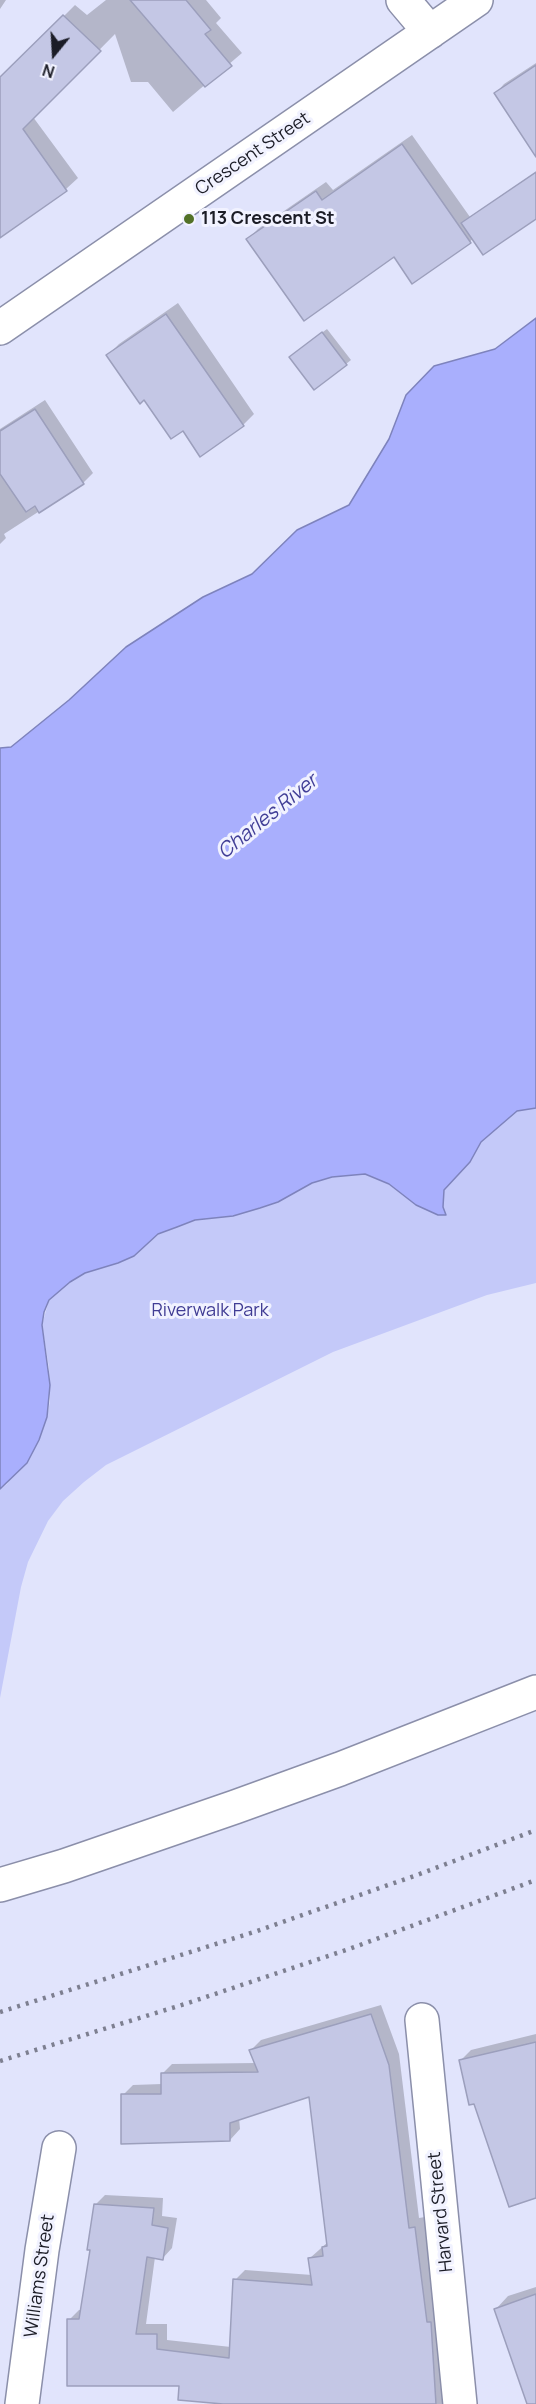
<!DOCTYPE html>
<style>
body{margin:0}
#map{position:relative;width:536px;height:2404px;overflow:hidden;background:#e1e4fc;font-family:Manrope,sans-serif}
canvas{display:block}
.north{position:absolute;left:24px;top:24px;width:60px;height:60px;-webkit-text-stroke:4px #f1f2ff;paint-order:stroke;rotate:198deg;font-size:16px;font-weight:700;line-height:24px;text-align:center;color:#1b1c26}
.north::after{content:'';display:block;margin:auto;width:21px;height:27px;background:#1b1c26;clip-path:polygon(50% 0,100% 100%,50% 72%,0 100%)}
</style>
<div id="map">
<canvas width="536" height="2404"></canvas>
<div class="north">N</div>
</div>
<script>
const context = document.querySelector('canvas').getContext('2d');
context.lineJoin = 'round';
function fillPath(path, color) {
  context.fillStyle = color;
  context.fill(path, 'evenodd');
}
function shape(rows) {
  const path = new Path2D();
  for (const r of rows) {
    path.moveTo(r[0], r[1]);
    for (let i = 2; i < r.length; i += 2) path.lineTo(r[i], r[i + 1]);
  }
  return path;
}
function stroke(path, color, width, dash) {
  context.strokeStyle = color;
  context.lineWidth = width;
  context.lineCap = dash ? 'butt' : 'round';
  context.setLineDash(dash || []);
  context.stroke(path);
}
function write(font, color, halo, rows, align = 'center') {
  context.font = font + ' Manrope,sans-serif';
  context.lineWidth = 6;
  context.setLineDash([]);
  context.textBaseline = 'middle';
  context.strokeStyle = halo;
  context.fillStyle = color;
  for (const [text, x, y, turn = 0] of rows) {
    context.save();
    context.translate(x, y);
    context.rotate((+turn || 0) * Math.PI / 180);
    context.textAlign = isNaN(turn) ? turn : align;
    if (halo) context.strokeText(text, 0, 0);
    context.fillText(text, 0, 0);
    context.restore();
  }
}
const green = shape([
 [528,1108,536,1108,536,1283,487,1295,333,1352,106,1465,84,1482,63,1501,48,1521,28,1562,21,1587,0,1698,0,1489,7,1484,47,1417,50,1401,49,1368,42,1325,49,1300,70,1282,85,1273,134,1256,159,1234,195,1220,233,1216,260,1208,278,1202,312,1183,332,1177,364,1174,389,1184,416,1205,438,1215,446,1215,443,1207,444,1190,470,1162,481,1142,517,1111]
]);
const water = shape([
 [536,318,536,1108,517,1111,481,1142,470,1162,444,1190,443,1207,446,1215,438,1215,416,1205,389,1184,365,1174,332,1177,312,1183,278,1202,260,1208,233,1216,195,1220,177,1227,158,1234,134,1256,118,1263,85,1273,70,1282,49,1300,44,1312,42,1325,50,1385,47,1417,39,1440,27,1463,0,1489,0,748,11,747,69,700,126,647,203,597,252,574,297,530,349,505,389,439,406,395,434,366,495,349,536,318]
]);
const shadow = shape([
 [0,0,6,0,0,9],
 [106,0,206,0,221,18,216,23,242,53,173,112,148,82,131,82,115,34,33,117,78,178,66,189,2,234,0,231,0,80,75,5,87,15],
 [536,63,536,155,496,93,504,84],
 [412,135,470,217,473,238,470,242,394,255,248,239,258,229,326,182,333,190],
 [178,303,254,414,243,425,183,429,145,398,108,355,119,344],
 [327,329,351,360,346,364,296,352],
 [45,400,93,473,83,483,4,534,6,538,0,544,0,429],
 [381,2005,399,2054,419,2218,425,2217,447,2404,326,2404,181,2385,69,2320,79,2310,82,2310,91,2249,95,2205,105,2195,163,2198,162,2216,177,2218,172,2248,162,2259,155,2257,146,2324,167,2324,167,2340,231,2347,235,2280,245,2270,312,2275,310,2258,328,2242,310,2095,239,2118,240,2129,230,2140,123,2095,133,2085,162,2084,162,2074,172,2064,256,2063,251,2050,261,2040],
 [536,2034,536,2196,460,2061,471,2050],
 [536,2287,536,2385,496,2309,508,2296]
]);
const building = shape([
 [130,0,186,0,211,30,205,34,232,66,205,87,130,0],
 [63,15,101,51,23,129,67,191,0,238,0,77,63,15],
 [536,65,536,157,494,93,536,65],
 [402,144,471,243,412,284,394,257,304,321,246,239,316,191,322,200,402,144],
 [536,172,536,219,483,255,461,223,536,172],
 [166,314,244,426,200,457,183,431,171,439,144,400,140,404,106,355,166,314],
 [322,332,347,365,314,390,289,357,322,332],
 [35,409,84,484,39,513,35,506,26,512,0,474,0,431,35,409],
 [371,2014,389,2065,409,2228,415,2227,427,2322,431,2322,436,2404,223,2404,178,2400,179,2386,67,2386,67,2319,79,2319,90,2250,87,2250,94,2204,154,2208,152,2225,168,2228,163,2260,147,2257,136,2334,157,2334,157,2349,229,2358,233,2279,312,2285,308,2258,323,2256,322,2247,327,2246,309,2097,230,2123,230,2141,121,2144,121,2094,161,2094,161,2073,258,2072,249,2050,371,2014],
 [536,2042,536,2198,509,2207,474,2104,469,2105,459,2060,536,2042],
 [536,2294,536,2404,527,2404,494,2309,536,2294]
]);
const minor = shape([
 [403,0,430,32],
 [0,328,476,0],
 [0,1885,64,1866,235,1807,340,1769,536,1692],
 [422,2020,460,2404],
 [22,2404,42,2250,59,2148]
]);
const rail = shape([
 [0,2012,254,1932,417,1875,536,1830],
 [0,2061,185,2004,349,1949,536,1880]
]);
const markers = [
 [189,219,6,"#527127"]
];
const streetNames = [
 ["Crescent Street",253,154,-34],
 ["Harvard Street",441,2212,-96],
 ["Williams Street",40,2276,-82]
];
const poiNames = [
 ["113 Crescent St",201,219]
];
const parkNames = [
 ["Riverwalk Park",210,1311]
];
const waterNames = [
 ["Charles River",268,817,-39]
];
fillPath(green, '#c4c9f9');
fillPath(water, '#a9affd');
stroke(water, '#7e83bc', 1.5);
fillPath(shadow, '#0003');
fillPath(building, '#c4c7e5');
stroke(building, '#9c9fbc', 1.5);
stroke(minor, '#8b8faa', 36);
stroke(minor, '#fff', 33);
stroke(rail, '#7d7f90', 4.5, [3, 6]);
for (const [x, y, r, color] of markers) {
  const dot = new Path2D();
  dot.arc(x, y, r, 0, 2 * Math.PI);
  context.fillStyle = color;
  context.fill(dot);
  stroke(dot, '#f1f2ff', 2);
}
write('18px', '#1b1c26', '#f1f2ff', streetNames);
write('bold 18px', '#1b1c26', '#f1f2ff', poiNames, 'left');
write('18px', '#403c94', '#f1f2ff', parkNames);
write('italic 20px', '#423f97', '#f1f2ff', waterNames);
</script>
